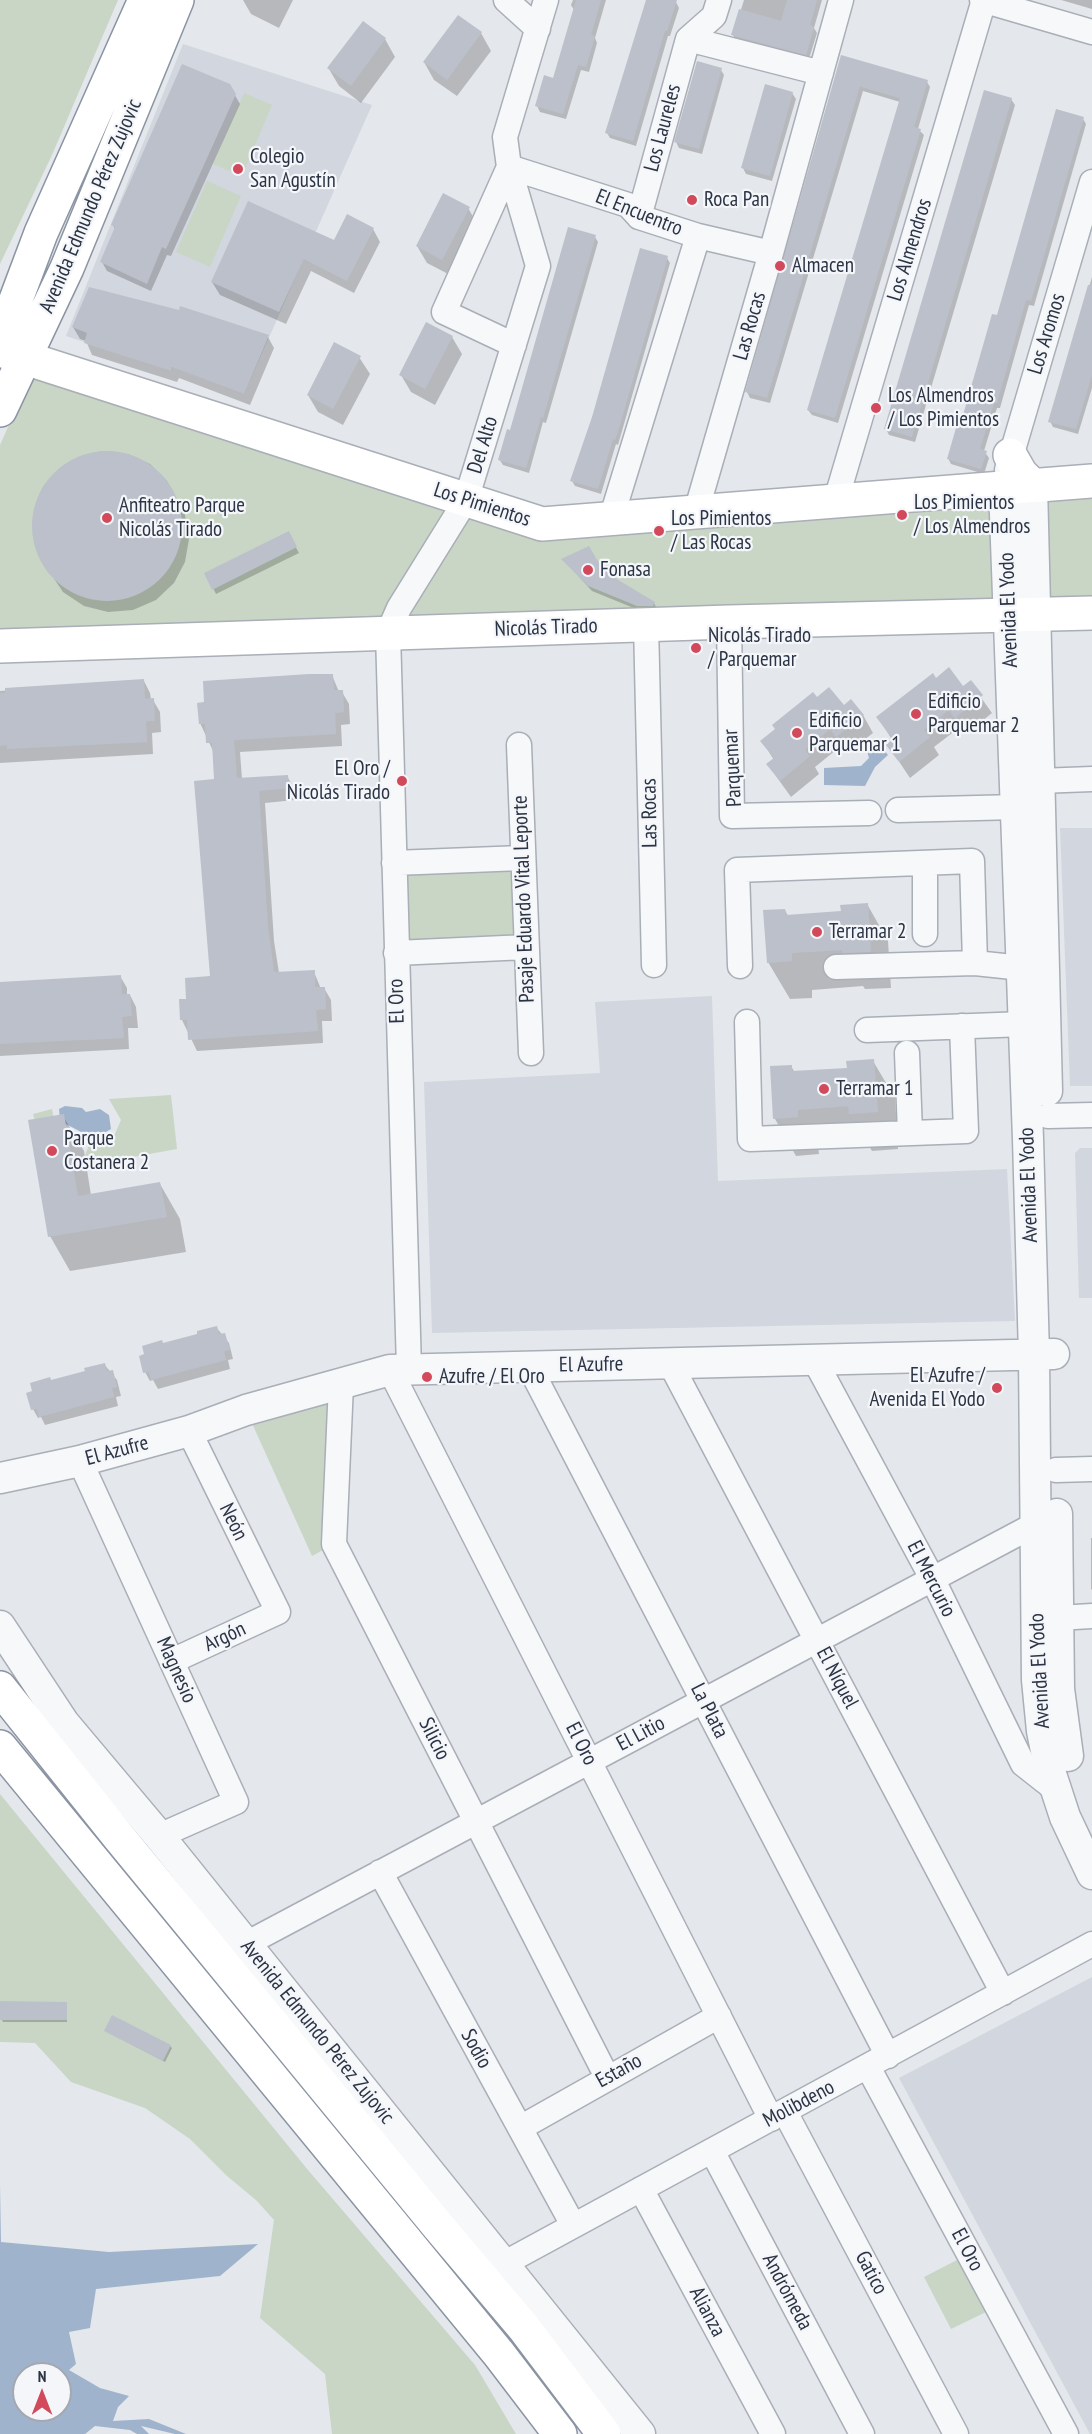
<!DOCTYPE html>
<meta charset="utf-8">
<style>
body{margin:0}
#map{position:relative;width:1092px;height:2434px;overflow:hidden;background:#e4e7ec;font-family:"PT Sans Narrow",sans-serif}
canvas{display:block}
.north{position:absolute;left:12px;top:2362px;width:60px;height:60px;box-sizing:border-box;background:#f4f6f9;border:2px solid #a4a8b1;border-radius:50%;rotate:0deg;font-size:16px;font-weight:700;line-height:24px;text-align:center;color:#2b3445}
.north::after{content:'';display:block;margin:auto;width:21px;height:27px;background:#d1495b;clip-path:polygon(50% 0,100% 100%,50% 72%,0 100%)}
</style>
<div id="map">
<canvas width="1092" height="2434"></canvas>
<div class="north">N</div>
</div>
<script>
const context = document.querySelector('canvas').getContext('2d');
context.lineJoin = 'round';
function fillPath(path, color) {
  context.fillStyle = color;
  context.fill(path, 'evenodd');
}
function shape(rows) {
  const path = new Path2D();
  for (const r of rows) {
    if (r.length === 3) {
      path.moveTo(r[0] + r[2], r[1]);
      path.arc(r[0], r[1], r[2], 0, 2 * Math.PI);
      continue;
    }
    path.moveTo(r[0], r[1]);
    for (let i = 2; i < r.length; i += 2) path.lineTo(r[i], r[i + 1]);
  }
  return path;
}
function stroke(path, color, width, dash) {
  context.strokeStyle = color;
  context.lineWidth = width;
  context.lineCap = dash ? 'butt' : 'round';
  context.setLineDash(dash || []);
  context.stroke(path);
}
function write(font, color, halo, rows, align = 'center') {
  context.font = font + ' "PT Sans Narrow",sans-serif';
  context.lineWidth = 4.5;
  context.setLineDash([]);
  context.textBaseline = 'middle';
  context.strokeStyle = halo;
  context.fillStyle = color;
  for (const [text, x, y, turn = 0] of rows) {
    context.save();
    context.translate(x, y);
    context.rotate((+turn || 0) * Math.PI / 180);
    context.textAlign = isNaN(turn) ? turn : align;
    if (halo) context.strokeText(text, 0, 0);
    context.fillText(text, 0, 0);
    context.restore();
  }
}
const built = shape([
 [183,44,372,105,244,394,173,367,171,371,66,336],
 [1060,828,1092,828,1092,1086,1070,1086],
 [712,996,718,1181,1007,1169,1015,1321,432,1333,424,1082,600,1073,595,1002],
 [1080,1148,1092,1148,1092,1298,1079,1298,1075,1153],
 [1092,1977,1092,2434,1090,2434,899,2078]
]);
const green = shape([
 [0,0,118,0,52,155,0,264],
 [244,93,272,105,242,176,213,164],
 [207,181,241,196,210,267,176,252],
 [31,375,168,414,170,423,384,491,404,490,479,516,1092,490,1092,601,0,634,0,445],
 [511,870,514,937,407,942,404,875],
 [171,1095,177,1149,49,1172,33,1114,52,1109,60,1150,67,1160,82,1163,89,1145,115,1134,121,1120,109,1099],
 [341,1384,334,1544,312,1556,246,1410],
 [0,1794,308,2170,475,2365,516,2434,332,2434,325,2374,260,2318,274,2220,256,2200,227,2176,190,2139,145,2108,71,2082,35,2043,0,2042],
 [959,2259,986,2312,951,2329,924,2277]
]);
const water = shape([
 [880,745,888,755,875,767,865,786,824,785,824,768,861,766,869,758,867,751],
 [65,1106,82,1108,86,1112,100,1109,109,1115,111,1129,97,1137,87,1135,60,1121,59,1109],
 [0,2186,1,2242,109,2252,258,2244,220,2276,96,2289,90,2328,69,2332,76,2364,69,2370,100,2388,129,2396,118,2407,113,2421,149,2419,186,2434,175,2434,141,2426,149,2434,137,2434,130,2430,95,2426,85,2434,0,2434],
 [24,2374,60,2374,60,2410,24,2410]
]);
const shadow = shape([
 [243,0,293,0,279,28,251,14],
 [573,0,606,0,595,38,597,43,589,72,581,70,566,119,540,112,537,106,554,80,574,10,571,5],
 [648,0,669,0,676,2,679,8,670,36,668,36,636,146,610,138,607,133],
 [744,0,822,0,814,28,817,33,809,59,736,41,733,35],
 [1061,0,1092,0,1092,9],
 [459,17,481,33,491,51,457,96,434,80,424,62],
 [363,23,385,39,395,57,361,103,339,86,329,69],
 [842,57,927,82,930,87,918,129,924,135,838,423,812,415,808,410,900,102,863,91,770,403,750,398,747,392],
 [721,70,724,75,702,154,679,148,676,142],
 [229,85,240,104,171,256,167,255,151,291,107,271,102,262,115,229,113,225],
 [792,93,796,99,772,181,746,174,743,168],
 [1011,99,1015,105,915,442,889,435,886,429],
 [1083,119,1086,124,1034,306,1029,305,1000,408,997,408,984,451,989,458,984,474,951,464,948,458,998,317],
 [468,208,478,225,452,276,427,263,417,246],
 [373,229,380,242,354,293,311,271,286,324,220,295,212,282],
 [595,237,598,242,546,423,543,422,529,473,503,465,499,459],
 [667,258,670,263,618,445,616,444,601,494,575,486,572,481],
 [1092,277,1092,388,1078,434,1053,427,1050,421],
 [73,327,268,337,274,348,250,405,179,378,177,382,92,355,86,341,80,339],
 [452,337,462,354,435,405,411,392,401,375],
 [359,357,370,374,343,425,318,412,308,395],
 [104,452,128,454,150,464,167,481,185,515,189,539,185,562,174,583,156,600,133,610,108,612,84,606,63,592,41,559,33,535,34,510,43,487,60,468,81,456],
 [288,533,299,553,216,594,206,574],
 [563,559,609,576,654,603,657,609,641,611,592,591],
 [332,675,339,692,342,692,349,704,350,724,341,725,342,746,240,752,242,779,287,776,294,788,295,800,265,803,274,941,279,973,314,972,321,989,324,988,331,1000,332,1021,322,1021,323,1043,197,1051,182,1020,181,1001,188,1000,212,978,216,780,214,753,200,723],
 [144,681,150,693,151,700,153,700,160,712,161,732,152,733,153,754,0,763,0,691],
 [970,682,992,713,966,734,960,727,934,747,939,755,910,778,888,745,893,741,878,718,963,688],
 [817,699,844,707,863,715,873,733,847,753,841,746,815,767,819,774,791,797,768,765,774,760,762,741],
 [867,904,888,941,891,988,865,989,863,986,812,990,812,998,790,999,768,962,785,910,788,916,842,913],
 [120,976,127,988,127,996,130,995,136,1007,138,1028,128,1028,129,1049,0,1056,0,984],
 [873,1061,895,1098,898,1149,872,1151,867,1143,818,1146,819,1154,796,1156,775,1119,791,1066,795,1073,849,1069],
 [63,1116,84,1151,91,1195,160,1184,180,1219,186,1252,70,1271,50,1236],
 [216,1327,229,1343,233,1359,228,1360,230,1369,158,1389,153,1380,150,1381,145,1372,163,1345,199,1335],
 [104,1364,117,1380,121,1396,116,1397,118,1406,45,1425,41,1417,38,1418,33,1409,51,1382,87,1372],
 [1091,1538,1092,1538,1092,1590,1091,1589],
 [66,2003,67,2022,3,2022,2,2020],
 [106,2031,170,2046,172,2048,165,2062]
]);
const building = shape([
 [576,0,601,0,591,35,595,36,586,67,578,65,563,114,535,106,544,75,553,78],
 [646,0,677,0,667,31,665,31,633,141,605,133],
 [787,0,817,0,810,25,814,27,806,55,731,35,739,9,781,21],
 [458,15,482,32,447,80,423,62],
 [363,21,386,38,351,86,327,68],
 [841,55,928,80,914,127,921,129,835,418,807,410,900,98,865,88,860,86,767,398,745,392],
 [697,61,722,68,699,149,674,142],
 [182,64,230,84,236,94,166,249,162,247,147,284,100,262,115,227,111,225],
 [765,84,793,92,770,176,741,168],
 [984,90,1012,98,912,437,884,429],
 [1056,109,1084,117,1031,301,1026,300,997,403,994,403,980,449,987,451,981,469,947,459,958,421,961,422,992,314,997,315],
 [443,193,470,207,442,260,416,246],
 [248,201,334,240,347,214,374,228,347,281,304,259,279,312,211,282],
 [568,227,596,235,543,418,541,417,526,468,498,460,507,429,510,430],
 [640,248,668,256,620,425,615,440,613,439,598,489,570,481,592,417],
 [1088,285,1092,285,1092,375,1076,429,1048,422],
 [89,287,179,310,180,306,269,335,244,394,172,367,171,371,84,343,87,333,72,327],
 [426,322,453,336,425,389,399,375],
 [334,342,361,356,333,409,307,395],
 [107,526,75],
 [289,531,297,547,212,590,204,573],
 [589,546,600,565,610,575,655,602,653,606,637,606,588,586,561,559],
 [949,667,963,686,971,680,983,695,955,718,949,710,924,730,930,737,899,762,886,745,893,739,876,717,933,673,936,678],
 [309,674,333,674,334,690,343,690,344,712,335,713,336,734,234,740,237,778,288,775,289,788,259,791,268,927,274,972,315,970,315,987,325,987,326,1009,316,1010,318,1031,188,1040,187,1020,180,1020,179,999,186,999,185,978,210,976,194,781,214,779,212,743,206,743,205,724,199,724,197,703,204,702,203,681],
 [144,679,145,699,154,698,155,721,146,721,147,742,7,749,7,745,0,746,0,693,5,693,5,688],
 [829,687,844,705,851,699,864,715,836,737,830,729,805,750,810,756,780,781,766,764,774,758,760,741,775,729,772,725,813,692,817,697],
 [868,903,871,952,842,953,842,950,792,953,792,961,767,963,763,910,785,909,786,915,841,911,840,905],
 [121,975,122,994,130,994,132,1016,122,1017,124,1038,0,1044,0,982],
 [874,1059,878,1112,849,1114,848,1106,798,1110,798,1117,773,1119,770,1066,792,1065,792,1071,847,1068,846,1061],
 [64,1114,78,1196,160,1182,167,1217,48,1237,28,1120],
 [217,1326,219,1334,225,1333,230,1350,224,1351,226,1360,151,1380,149,1372,143,1373,139,1356,144,1354,142,1346,162,1340,163,1343,197,1334,197,1331],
 [105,1363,107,1371,113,1370,117,1387,112,1388,114,1397,39,1417,37,1409,31,1410,26,1393,32,1391,30,1383,50,1377,51,1380,85,1371,84,1368],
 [0,2001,67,2002,67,2020,0,2020],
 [112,2015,171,2045,163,2061,104,2031]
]);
const minor = shape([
 [506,0,538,29],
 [982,0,1092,32],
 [688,39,821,73],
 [639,217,688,39,714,16,719,0],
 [514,345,444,312,509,167,628,205,639,217,698,236,771,253],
 [1007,470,1092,182],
 [836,500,984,0],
 [696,512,771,253,841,0],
 [611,519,698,236],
 [729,622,732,816,869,813],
 [646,624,654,965],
 [519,745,531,1053],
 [1039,781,1092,779],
 [898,810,1017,807],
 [394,863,522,858],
 [925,863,925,934],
 [396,953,526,947],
 [975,963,1022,968],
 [740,966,737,870,972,861,975,963,836,967],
 [747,1022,750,1139,966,1131,962,1026],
 [867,1030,1024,1024],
 [907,1053,910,1133],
 [1048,1116,1092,1115],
 [814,1359,933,1580,1023,1764,1056,1790],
 [670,1363,1003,1993],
 [529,1366,888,2056],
 [409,1369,388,633,399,608,466,500,538,266,509,167,505,137,546,0],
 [390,1370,771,2119],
 [341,1384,334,1544,607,2077],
 [80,1461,236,1802,159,1836],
 [1056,1470,1092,1469],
 [1058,1618,1092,1616],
 [172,1661,278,1612,189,1431],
 [380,1872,573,2225],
 [246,1944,1036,1524],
 [868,2067,1066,2434],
 [785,2112,956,2434],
 [520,2128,719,2016],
 [712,2151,862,2434],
 [641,2189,773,2434],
 [505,2263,1092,1944]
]);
const tertiary = shape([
 [1032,485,1047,1091],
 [1004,487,1028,1139,1034,1355,1037,1680,1042,1731,1050,1771,1065,1817,1092,1874],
 [0,1478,80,1461,189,1431,246,1410,390,1370,1054,1354],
 [1057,1514,1059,1689,1068,1756],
 [0,1626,64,1723,159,1836,640,2434]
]);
const secondary = shape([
 [0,350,542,524,1092,481],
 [1010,455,1021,474,1032,485],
 [0,646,729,622,1092,613]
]);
const trunk = shape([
 [0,342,41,233,145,0],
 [0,410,67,268,177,0],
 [0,1688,118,1836,438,2226,524,2328,604,2434],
 [0,1747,499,2354,560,2434]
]);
const markers = [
 [238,169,6,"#d1495b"],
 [692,200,6,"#d1495b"],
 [780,266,6,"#d1495b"],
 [876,408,6,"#d1495b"],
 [902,515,6,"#d1495b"],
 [107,518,6,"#d1495b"],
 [659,531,6,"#d1495b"],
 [588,570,6,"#d1495b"],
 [696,648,6,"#d1495b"],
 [916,714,6,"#d1495b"],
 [797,733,6,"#d1495b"],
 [402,781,6,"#d1495b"],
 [817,932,6,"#d1495b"],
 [824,1089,6,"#d1495b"],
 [52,1151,6,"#d1495b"],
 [427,1377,6,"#d1495b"],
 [997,1388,6,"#d1495b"]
];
const streetNames = [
 ["Los Laureles",663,128,-75],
 ["Avenida Edmundo Pérez Zujovic",91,206,-67],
 ["El Encuentro",639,213,22],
 ["Los Almendros",910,250,-73],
 ["Las Rocas",750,326,-74],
 ["Los Aromos",1047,334,-73],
 ["Del Alto",483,445,-73],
 ["Los Pimientos",482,505,18],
 ["Avenida El Yodo",1009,610,-92],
 ["Nicolás Tirado",546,628,-2],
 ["Parquemar",733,768,-93],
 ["Las Rocas",650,813,-91],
 ["Pasaje Eduardo Vital Leporte",524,899,-92],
 ["El Oro",397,1001,-92],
 ["Avenida El Yodo",1029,1185,-92],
 ["El Azufre",591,1365,-1],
 ["El Azufre",117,1451,-15],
 ["Neón",233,1522,64],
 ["El Mercurio",931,1579,63],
 ["Argón",225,1637,-25],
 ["Magnesio",176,1670,66],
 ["Avenida El Yodo",1040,1671,-93],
 ["El Níquel",837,1678,62],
 ["La Plata",709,1711,63],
 ["El Litio",641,1734,-28],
 ["Silicio",434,1739,63],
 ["El Oro",581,1744,63],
 ["Avenida Edmundo Pérez Zujovic",317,2032,51],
 ["Sodio",476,2049,61],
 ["Estaño",619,2071,-29],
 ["Molibdeno",799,2104,-28],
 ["El Oro",967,2250,62],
 ["Gatico",871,2273,62],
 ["Andrómeda",787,2292,62],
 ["Alianza",707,2312,62]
];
const poiNames = [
 ["Colegio",250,157],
 ["San Agustín",250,181],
 ["Roca Pan",704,200],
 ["Almacen",792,266],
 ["Los Almendros",888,396],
 ["/ Los Pimientos",888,420],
 ["Los Pimientos",914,503],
 ["/ Los Almendros",914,527],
 ["Anfiteatro Parque",119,506],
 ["Nicolás Tirado",119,530],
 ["Los Pimientos",671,519],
 ["/ Las Rocas",671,543],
 ["Fonasa",600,570],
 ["Nicolás Tirado",708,636],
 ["/ Parquemar",708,660],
 ["Edificio",928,702],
 ["Parquemar 2",928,726],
 ["Edificio",809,721],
 ["Parquemar 1",809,745],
 ["El Oro /",390,769,"right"],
 ["Nicolás Tirado",390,793,"right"],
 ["Terramar 2",829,932],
 ["Terramar 1",836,1089],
 ["Parque",64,1139],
 ["Costanera 2",64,1163],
 ["El Azufre /",985,1376,"right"],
 ["Avenida El Yodo",985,1400,"right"],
 ["Azufre / El Oro",439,1377]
];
fillPath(built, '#d2d6de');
fillPath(green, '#c9d6c5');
fillPath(water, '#9fb4cc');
fillPath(shadow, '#0003');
fillPath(building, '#bbc0ca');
stroke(minor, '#a9aeb7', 27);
stroke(tertiary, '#a9aeb7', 33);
stroke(secondary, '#a9aeb7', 36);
stroke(trunk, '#8b94a3', 36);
stroke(minor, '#f7f8fa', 24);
stroke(tertiary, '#f7f8fa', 30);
stroke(secondary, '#fff', 33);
stroke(trunk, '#fff', 33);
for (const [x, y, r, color] of markers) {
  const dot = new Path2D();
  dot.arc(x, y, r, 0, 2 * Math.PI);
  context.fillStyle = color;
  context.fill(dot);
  stroke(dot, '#f4f6f9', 2);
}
write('21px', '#2b3445', '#f4f6f9', streetNames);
write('21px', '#2b3445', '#f4f6f9', poiNames, 'left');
</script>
